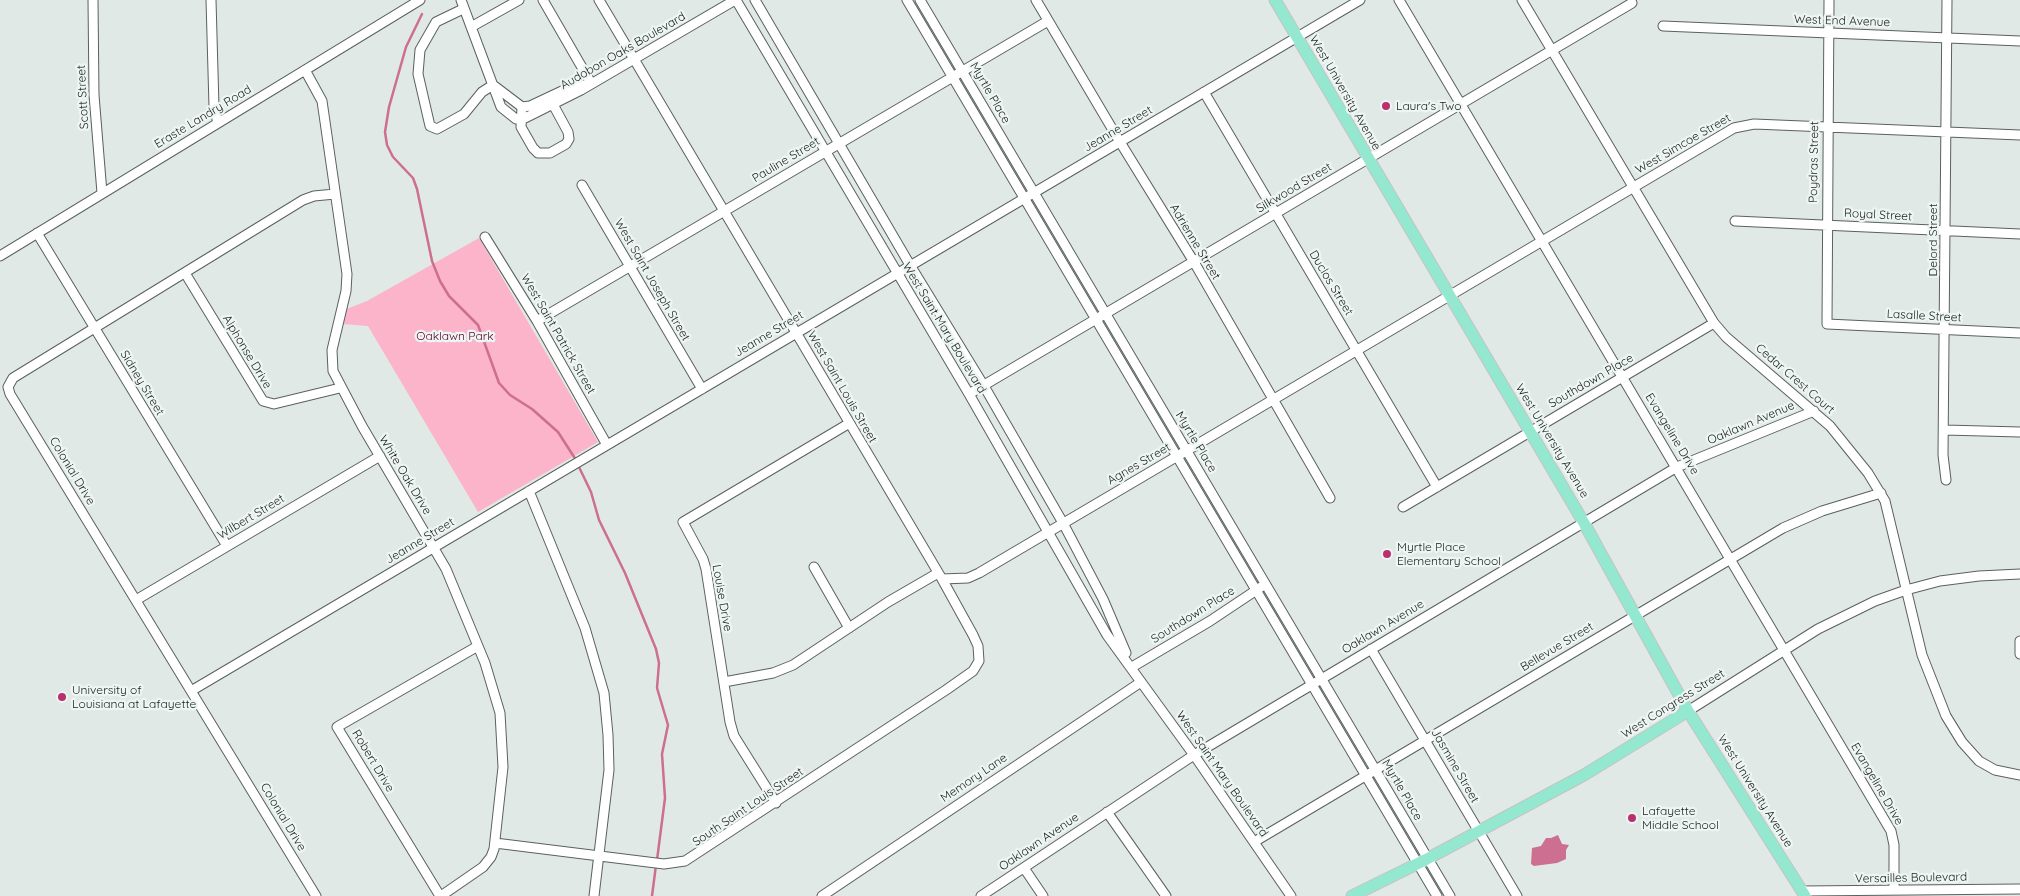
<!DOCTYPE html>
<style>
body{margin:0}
canvas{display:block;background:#e1e9e6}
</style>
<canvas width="2020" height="896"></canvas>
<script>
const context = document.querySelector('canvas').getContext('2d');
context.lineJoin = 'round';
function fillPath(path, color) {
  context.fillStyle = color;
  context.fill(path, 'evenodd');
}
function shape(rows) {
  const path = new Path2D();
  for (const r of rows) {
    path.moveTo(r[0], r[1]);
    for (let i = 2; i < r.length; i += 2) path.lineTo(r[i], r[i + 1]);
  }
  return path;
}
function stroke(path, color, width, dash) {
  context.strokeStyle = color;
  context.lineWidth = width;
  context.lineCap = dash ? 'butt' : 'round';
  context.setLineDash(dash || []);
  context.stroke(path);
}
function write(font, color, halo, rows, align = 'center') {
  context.font = font + ' Quicksand,sans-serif';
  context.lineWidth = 4.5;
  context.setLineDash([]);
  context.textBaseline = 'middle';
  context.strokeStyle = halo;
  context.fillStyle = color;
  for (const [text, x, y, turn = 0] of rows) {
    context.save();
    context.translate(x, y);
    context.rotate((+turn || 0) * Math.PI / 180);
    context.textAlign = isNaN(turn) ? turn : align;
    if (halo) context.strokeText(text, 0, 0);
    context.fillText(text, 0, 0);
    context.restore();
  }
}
const green = shape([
 [479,238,598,442,478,512,368,326,342,324,344,310,367,301]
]);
const water = shape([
 [1558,835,1562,844,1569,845,1566,850,1566,859,1557,863,1534,866,1531,864,1532,848,1541,846,1546,838,1551,838]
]);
const stream = shape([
 [422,14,406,47,389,107,385,132,387,145,393,157,413,178,417,189,432,261,440,281,449,296,478,325,499,383,510,395,532,409,558,432,576,460],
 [578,465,591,492,599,520,625,573,656,649,659,663,657,688,668,725,662,754,665,798,657,860],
 [652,896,656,865]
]);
const minor = shape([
 [93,0,94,95,102,193],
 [211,0,214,107,218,123],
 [461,0,501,107,516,119,525,118,581,90,735,0],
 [543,0,591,83],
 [736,0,969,394,1107,635,1194,755,1291,896],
 [755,0,910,265,984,386,1063,523,1103,599,1126,653],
 [907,0,1437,896],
 [920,0,1450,896],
 [1036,0,1120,142,1194,262,1330,498],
 [1399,0,1891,831,1894,845,1894,890],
 [1522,0,1714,323,1726,337,1830,426,1868,473,1885,501,1922,655,1946,716,1962,742,1979,761,1995,770,2020,775],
 [1829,0,1827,324,2020,333],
 [463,9,436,22,420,50,418,74,430,126,437,129,464,114,482,92,493,85],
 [1663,26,2020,41],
 [471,27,519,0],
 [305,70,322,101,347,274,346,291,332,350,333,371,362,426,446,569,485,663,500,713,503,767,494,849,491,857,483,867,441,896],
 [493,85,522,107,530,106,564,90,588,84],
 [1204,92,1437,487],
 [522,107,521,127,533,148,538,153,550,153,566,144,569,139,568,132,549,97],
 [582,185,702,389],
 [1735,221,2020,234],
 [37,233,227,546],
 [485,237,537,321,607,445],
 [0,256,420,0],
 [185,273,263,401,274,404,340,388],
 [537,321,1048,21],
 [969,394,1632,3],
 [1945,430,2020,432],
 [1946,480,1943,455,1947,0],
 [529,491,585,628,604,693,608,735,609,770,594,896],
 [1403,507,1714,323],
 [814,567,849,628],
 [942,579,968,578,979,573,1734,128,1754,124,2020,135],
 [136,600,380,456],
 [2020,641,2020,654],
 [1371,649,1517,896],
 [1132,667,1210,621,1261,587],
 [724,682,773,673,793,665,888,602,938,573],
 [191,691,1360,0],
 [1688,711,1818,629,1875,601,1906,590,1940,581,1979,576,2020,574],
 [776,803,734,736,730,722,706,569,703,559,683,522,848,424],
 [1107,812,1166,896],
 [1254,842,1783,528,1822,511,1881,493],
 [495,843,664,864,685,861,946,690,973,671,979,661,978,646,973,635,942,579,599,0],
 [1024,868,1043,896],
 [1802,891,2020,889],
 [316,896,10,394,8,387,13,378,303,200,314,196,335,194],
 [440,896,337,727,478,646],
 [822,896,1141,682],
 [981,896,1194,755,1677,467,1814,411]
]);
const major = shape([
 [1275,0,1584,523,1688,711,1805,896],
 [1352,896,1427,859,1584,775,1688,711]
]);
const markers = [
 [1386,106,5,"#b9306c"],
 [1387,554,5,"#b9306c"],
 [62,697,5,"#b9306c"],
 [1632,818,5,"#b9306c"]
];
const streetNames = [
 ["West End Avenue",1842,21,2],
 ["Audobon Oaks Boulevard",623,51,-30],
 ["Myrtle Place",990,93,60],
 ["West University Avenue",1345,93,60],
 ["Scott Street",83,97,-93],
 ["Eraste Landry Road",203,117,-31],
 ["Jeanne Street",1118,129,-31],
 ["West Simcoe Street",1683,144,-30],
 ["Pauline Street",786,160,-31],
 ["Poydras Street",1814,162,-89],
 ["Silkwood Street",1294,188,-31],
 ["Royal Street",1878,215,3],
 ["Delord Street",1933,240,-90],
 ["Adrienne Street",1195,242,59],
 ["West Saint Joseph Street",652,280,60],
 ["Duclos Street",1331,283,59],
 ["Lasalle Street",1924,316,3],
 ["West Saint Mary Boulevard",944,328,59],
 ["West Saint Patrick Street",558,334,60],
 ["Jeanne Street",769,334,-31],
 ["Alphonse Drive",247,352,59],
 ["Cedar Crest Court",1795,379,41],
 ["Southdown Place",1591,381,-30],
 ["Sidney Street",142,383,59],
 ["West Saint Louis Street",842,387,60],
 ["Oaklawn Avenue",1751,423,-23],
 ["Evangeline Drive",1672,434,59],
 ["West University Avenue",1552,441,59],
 ["Myrtle Place",1196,442,59],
 ["Agnes Street",1139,464,-30],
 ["Colonial Drive",72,471,59],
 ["White Oak Drive",405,475,59],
 ["Wilbert Street",251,517,-31],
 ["Jeanne Street",420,541,-31],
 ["Louise Drive",722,598,80],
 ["Southdown Place",1193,615,-32],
 ["Oaklawn Avenue",1383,627,-31],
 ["Bellevue Street",1557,647,-31],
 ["West Congress Street",1673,704,-32],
 ["Robert Drive",373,761,59],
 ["Jasmine Street",1455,766,60],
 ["West Saint Mary Boulevard",1222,774,55],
 ["Memory Lane",974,778,-34],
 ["Evangeline Drive",1877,784,60],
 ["Myrtle Place",1402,790,60],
 ["West University Avenue",1755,791,58],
 ["South Saint Louis Street",748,807,-34],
 ["Colonial Drive",283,817,59],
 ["Oaklawn Avenue",1039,842,-34],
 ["Versailles Boulevard",1911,878,-1]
];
const poiNames = [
 ["Laura's Two",1396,106],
 ["Myrtle Place",1397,547],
 ["Elementary School",1397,561],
 ["University of",72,690],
 ["Louisiana at Lafayette",72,704],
 ["Lafayette",1642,811],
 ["Middle School",1642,825]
];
const parkNames = [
 ["Oaklawn Park",455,336]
];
fillPath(green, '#fbb4ca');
fillPath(water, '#cc6f90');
stroke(stream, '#cc6f90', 2.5);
stroke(minor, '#5a615e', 11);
stroke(major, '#c4c4c4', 13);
stroke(minor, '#fff', 9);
stroke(major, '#94e8d0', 11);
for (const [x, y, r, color] of markers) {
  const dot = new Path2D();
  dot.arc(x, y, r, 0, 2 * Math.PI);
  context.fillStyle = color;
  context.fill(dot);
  stroke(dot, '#eef6f3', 2);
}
write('12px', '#1b1d1c', '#eef6f3', streetNames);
write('12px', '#1b1d1c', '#eef6f3', poiNames, 'left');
write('12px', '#59022d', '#eef6f3', parkNames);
</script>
